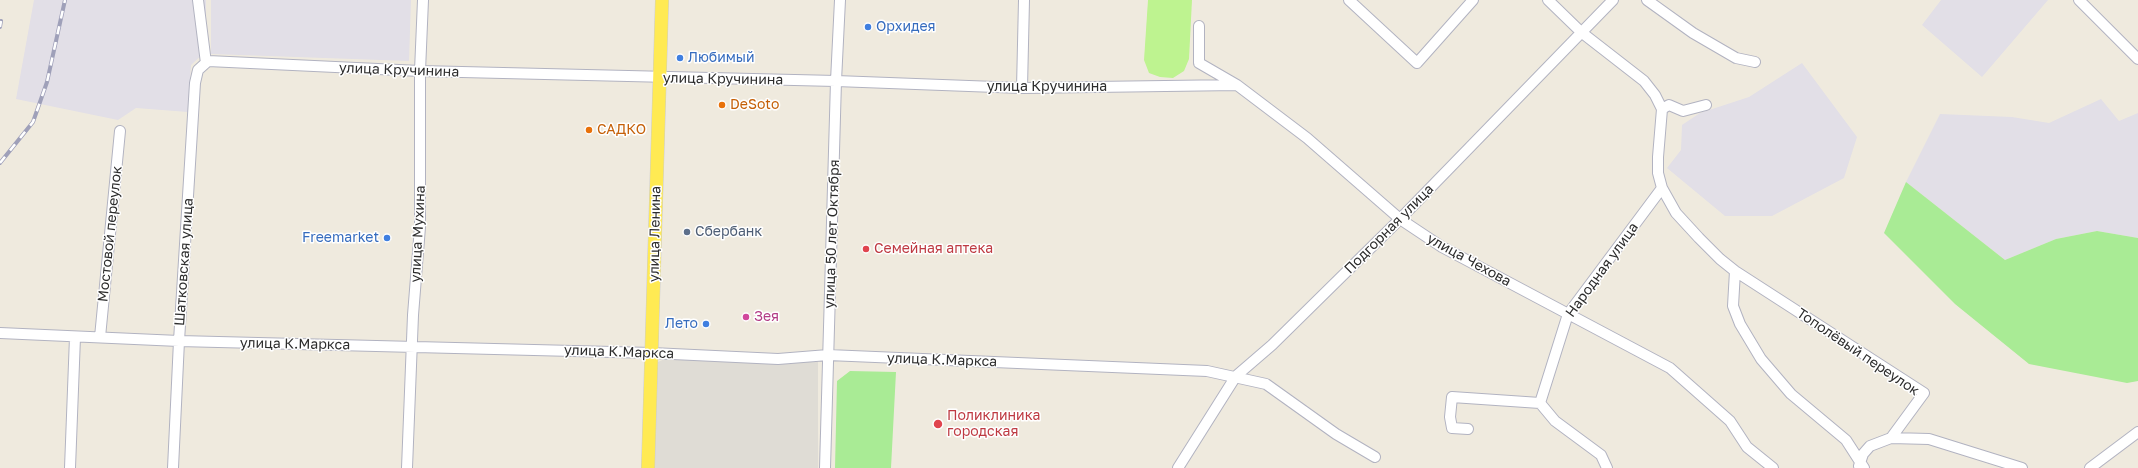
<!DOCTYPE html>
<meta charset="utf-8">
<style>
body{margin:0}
canvas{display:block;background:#efeade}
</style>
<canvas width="2138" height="468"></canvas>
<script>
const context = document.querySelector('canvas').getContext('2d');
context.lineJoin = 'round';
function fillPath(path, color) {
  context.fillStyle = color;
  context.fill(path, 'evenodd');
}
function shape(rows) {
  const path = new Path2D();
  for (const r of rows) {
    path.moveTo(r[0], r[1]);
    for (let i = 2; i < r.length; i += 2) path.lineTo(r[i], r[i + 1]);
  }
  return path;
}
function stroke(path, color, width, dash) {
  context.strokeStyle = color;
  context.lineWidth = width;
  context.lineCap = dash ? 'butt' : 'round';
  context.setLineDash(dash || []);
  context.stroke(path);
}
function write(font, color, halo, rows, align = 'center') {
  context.font = font + ' "Golos Text",sans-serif';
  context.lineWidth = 3;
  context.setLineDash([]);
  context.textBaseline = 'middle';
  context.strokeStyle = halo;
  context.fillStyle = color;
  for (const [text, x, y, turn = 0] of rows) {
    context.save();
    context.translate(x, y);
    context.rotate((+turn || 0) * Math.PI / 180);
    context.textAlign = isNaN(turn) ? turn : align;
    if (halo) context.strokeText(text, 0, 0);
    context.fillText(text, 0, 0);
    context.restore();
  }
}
const industrial = shape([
 [34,0,206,0,206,51,191,65,188,112,136,108,118,120,16,99],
 [211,0,411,0,409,61,211,54],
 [1941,0,2048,0,1982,77,1922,25],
 [1802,63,1857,137,1844,178,1772,216,1725,216,1667,168,1681,150,1682,125,1700,113,1749,97],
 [2101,99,2119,121,2138,113,2138,238,2097,231,2056,239,2005,260,1906,182,1940,114,2012,117,2049,123]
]);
const green = shape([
 [1906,182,2005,260,2056,239,2097,231,2138,238,2138,381,2127,383,2029,364,1955,304,1884,233],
 [850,371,896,372,891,468,835,468,837,381]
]);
const pitch = shape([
 [1148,0,1192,0,1189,59,1184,71,1173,78,1160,77,1149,73,1144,60]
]);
const plaza = shape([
 [676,354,818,361,818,468,652,468,652,431,658,362]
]);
const minor = shape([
 [198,0,206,63],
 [1349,0,1417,63,1473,0],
 [1548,0,1581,32,1644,81,1655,95,1662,109,1658,157,1658,173,1662,188,1676,213,1699,238,1720,259,1735,271,1924,393,1891,438,1929,439,2022,468],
 [1647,0,1693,33,1736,58,1755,62],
 [2079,0,2138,59],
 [1199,26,1199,63,1237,85,1307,138,1400,219,1442,247,1670,368,1730,421,1747,447,1773,468],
 [1022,88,1024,0],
 [1662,109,1669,105,1683,111,1706,105],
 [1735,271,1733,306,1740,324,1761,359,1791,394,1846,440,1864,468],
 [0,333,179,341,652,353,778,359,828,355,1207,371,1266,384,1336,434,1375,457],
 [100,337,120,131],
 [1540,403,1568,314,1662,188],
 [1468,429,1452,428,1450,417,1452,397,1540,403,1555,421,1601,455,1607,468],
 [1859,466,1863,454,1870,446,1891,438],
 [70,468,75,337],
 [173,468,179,341,195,83,198,70,208,61,420,71,836,81,1022,88,1237,85],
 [407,468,413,315,420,227,420,71,423,0],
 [825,468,836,81,840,0],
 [1178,468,1236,376,1272,345,1400,219,1613,0],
 [2090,468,2138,432]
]);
const major = shape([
 [648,468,662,0]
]);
const rail = shape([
 [0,27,1,21],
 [0,163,33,122,47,82,65,0]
]);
const markers = [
 [868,27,4,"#3f7fe0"],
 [680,58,4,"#3f7fe0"],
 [722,105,4,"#e8710a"],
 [589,130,4,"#e8710a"],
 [687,232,4,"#5c6f8a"],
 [387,238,4,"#3f7fe0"],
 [866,249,4,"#e0444e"],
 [746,317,4,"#d1479c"],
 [706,324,4,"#3f7fe0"],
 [938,424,5,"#e0444e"]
];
const shopNames = [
 ["Орхидея",876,27],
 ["Любимый",688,58],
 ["Freemarket",379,238,"right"],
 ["Лето",698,324,"right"]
];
const streetNames = [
 ["улица Кручинина",399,70,2],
 ["улица Кручинина",723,79,1],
 ["улица Кручинина",1047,87],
 ["Подгорная улица",1389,229,-45],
 ["Мостовой переулок",110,234,-84],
 ["улица Мухина",418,234,-87],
 ["улица Ленина",655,234,-89],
 ["улица 50 лет Октября",832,234,-88],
 ["улица Чехова",1469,260,29],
 ["Шатковская улица",184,262,-86],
 ["Народная улица",1602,270,-54],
 ["улица К.Маркса",295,344,1],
 ["улица К.Маркса",619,352,2],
 ["Тополёвый переулок",1858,352,34],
 ["улица К.Маркса",942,360,2]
];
const foodNames = [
 ["DeSoto",730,105],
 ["САДКО",597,130]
];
const serviceNames = [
 ["Сбербанк",695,232]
];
const healthNames = [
 ["Семейная аптека",874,249],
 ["Поликлиника",947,416],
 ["городская",947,432]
];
const hotelNames = [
 ["Зея",754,317]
];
fillPath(industrial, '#e2dfe7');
fillPath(green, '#a9eb95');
fillPath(pitch, '#bef390');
fillPath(plaza, '#dfdcd5');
stroke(minor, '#b2b3c1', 12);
stroke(major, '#cdcdcd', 14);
stroke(minor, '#fff', 10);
stroke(major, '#ffea53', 13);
stroke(rail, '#9fa0b9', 4);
stroke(rail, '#fff', 2.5, [8]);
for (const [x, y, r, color] of markers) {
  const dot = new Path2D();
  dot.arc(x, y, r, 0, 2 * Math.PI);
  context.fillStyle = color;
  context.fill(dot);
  stroke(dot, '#fff', 1.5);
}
write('14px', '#366cbe', '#fff', shopNames, 'left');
write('14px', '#2d2d2d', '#fff', streetNames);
write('14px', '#c56008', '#fff', foodNames, 'left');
write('14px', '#4e5e75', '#fff', serviceNames, 'left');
write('14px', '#be3a42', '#fff', healthNames, 'left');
write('14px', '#b23c85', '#fff', hotelNames, 'left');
</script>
